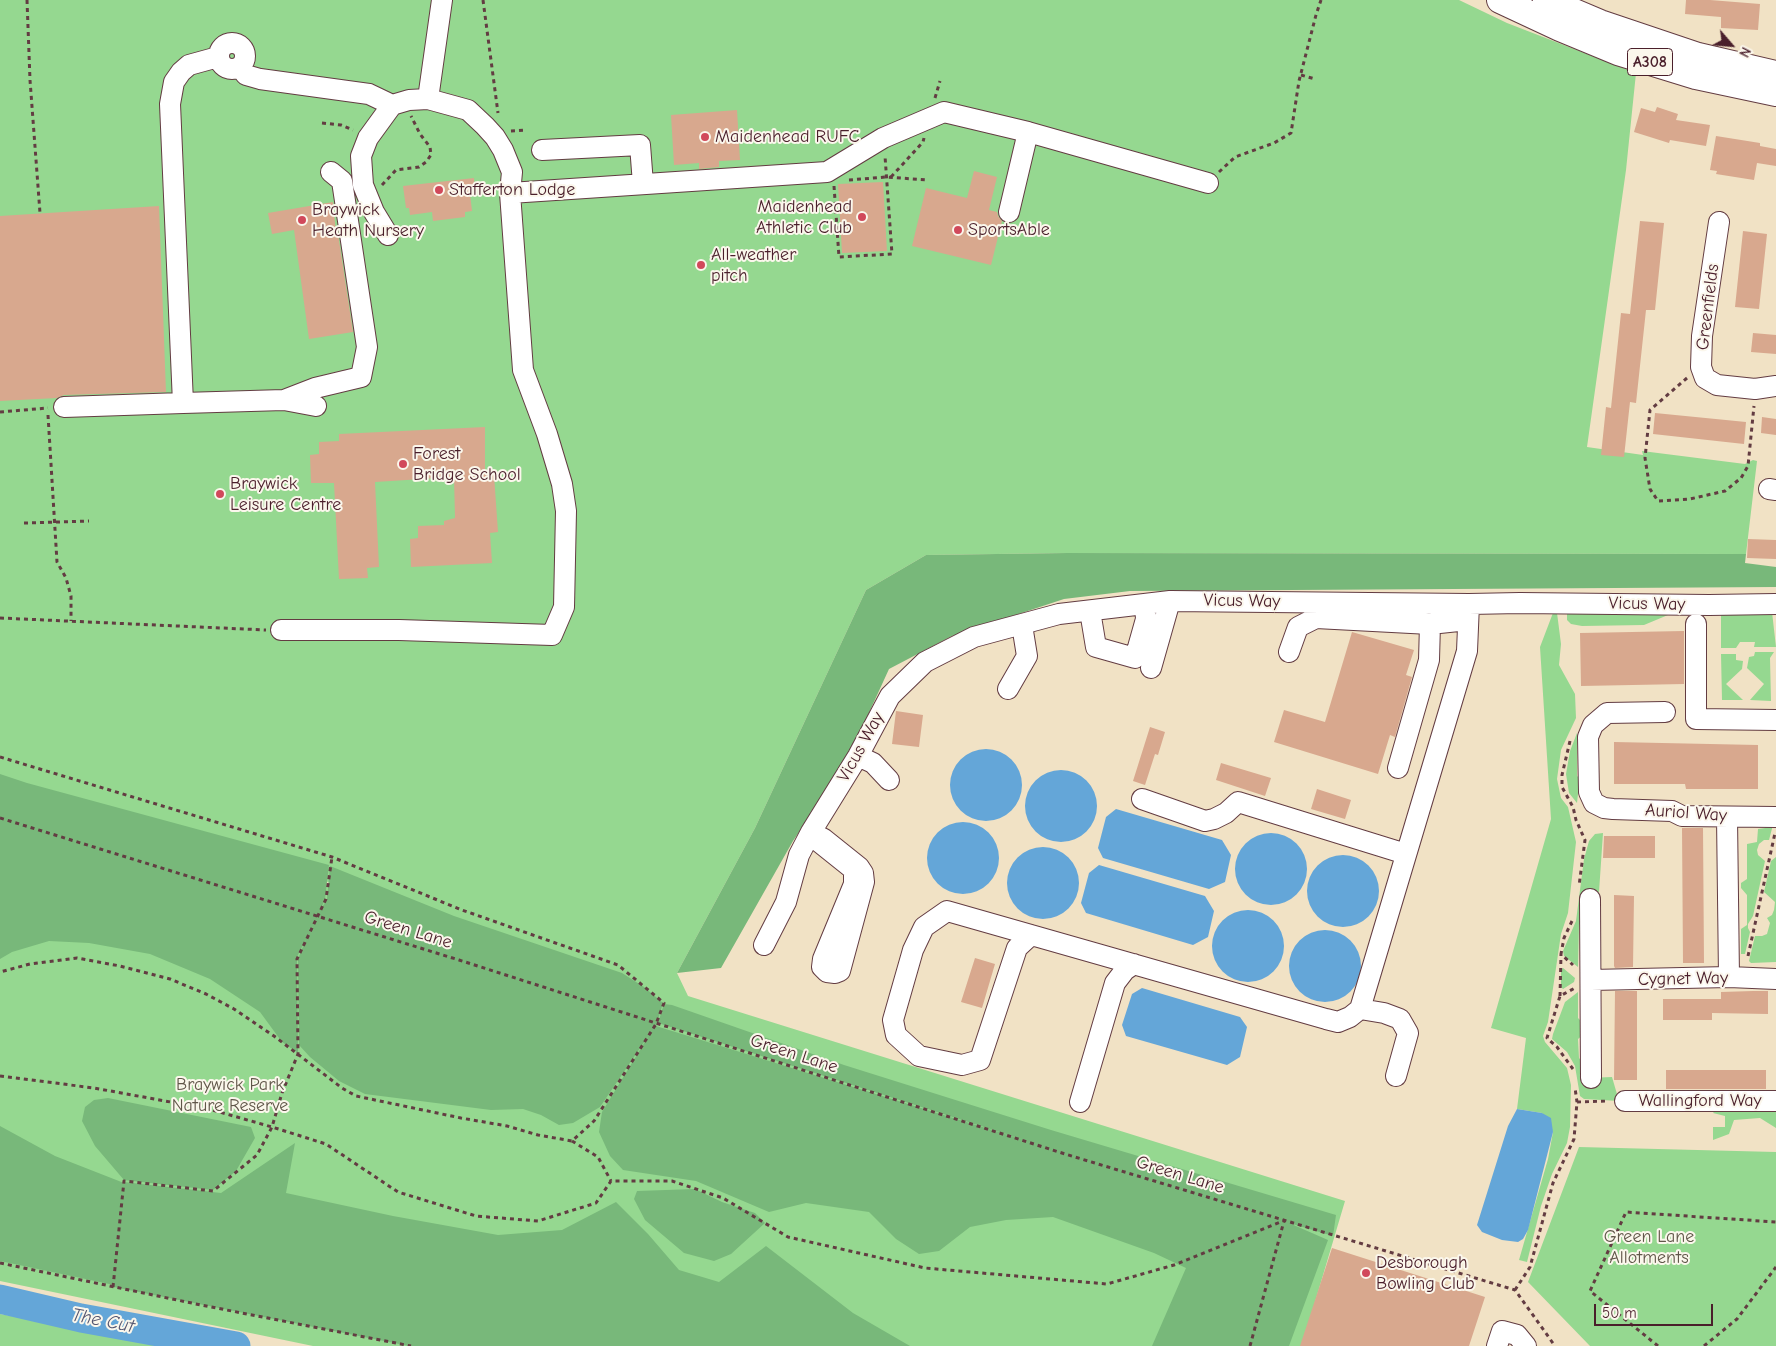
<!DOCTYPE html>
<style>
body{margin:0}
#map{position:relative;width:1776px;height:1346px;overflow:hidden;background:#f1e2c5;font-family:"Comic Neue",sans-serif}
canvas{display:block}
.north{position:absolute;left:1706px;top:20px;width:50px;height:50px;-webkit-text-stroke:4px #fbf7ec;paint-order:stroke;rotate:117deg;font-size:14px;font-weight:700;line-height:20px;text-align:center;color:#4a1f2b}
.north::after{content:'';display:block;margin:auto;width:18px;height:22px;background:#4a1f2b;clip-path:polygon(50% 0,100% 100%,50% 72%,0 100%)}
.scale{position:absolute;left:1594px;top:1304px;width:119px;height:22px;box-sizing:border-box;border:2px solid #4a1f2b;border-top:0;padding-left:6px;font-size:15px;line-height:18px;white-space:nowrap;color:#4a1f2b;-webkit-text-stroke:4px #fbf7ec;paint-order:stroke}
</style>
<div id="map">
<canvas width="1776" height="1346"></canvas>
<div class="north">N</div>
<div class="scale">50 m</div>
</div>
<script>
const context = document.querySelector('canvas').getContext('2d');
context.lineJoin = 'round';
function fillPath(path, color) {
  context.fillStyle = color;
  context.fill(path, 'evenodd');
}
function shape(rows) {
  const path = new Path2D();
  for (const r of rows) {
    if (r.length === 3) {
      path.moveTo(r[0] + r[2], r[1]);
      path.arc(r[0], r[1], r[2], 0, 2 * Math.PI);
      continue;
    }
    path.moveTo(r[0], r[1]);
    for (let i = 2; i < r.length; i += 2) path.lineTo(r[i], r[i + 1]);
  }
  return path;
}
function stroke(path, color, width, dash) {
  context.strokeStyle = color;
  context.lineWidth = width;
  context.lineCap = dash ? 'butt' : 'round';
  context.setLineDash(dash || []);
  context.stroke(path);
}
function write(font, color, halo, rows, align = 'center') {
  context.font = font + ' "Comic Neue",sans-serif';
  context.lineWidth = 4;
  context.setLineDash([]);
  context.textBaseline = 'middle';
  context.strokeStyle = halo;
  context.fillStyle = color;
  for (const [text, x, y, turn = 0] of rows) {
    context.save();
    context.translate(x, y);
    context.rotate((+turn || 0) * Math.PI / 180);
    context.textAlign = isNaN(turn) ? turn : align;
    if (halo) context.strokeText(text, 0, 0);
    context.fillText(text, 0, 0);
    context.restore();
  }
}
const green = shape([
 [0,0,1459,0,1507,23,1636,73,1626,170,1587,447,1643,455,1642,451,1745,464,1753,460,1757,461,1746,554,1067,553,926,555,866,590,755,828,677,973,688,996,1345,1201,1302,1346,313,1346,0,1281,0,785,453,923,273,864,0,784],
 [1556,605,1561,644,1559,665,1575,694,1576,718,1561,750,1557,779,1561,798,1568,807,1576,842,1568,913,1561,934,1548,1022,1543,1036,1545,1042,1567,1068,1571,1085,1570,1127,1567,1143,1552,1174,1541,1206,1527,1262,1519,1260,1548,1159,1553,1132,1542,1113,1517,1109,1526,1038,1491,1028,1551,819,1540,647],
 [1567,605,1680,610,1644,625,1582,626,1571,624,1567,620],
 [1772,612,1776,647,1754,647,1755,642,1740,642,1736,648,1721,648,1721,614],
 [1755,652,1774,652,1770,658,1771,701,1750,700,1764,684,1747,668,1749,657,1754,656],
 [1721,654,1736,654,1736,660,1743,661,1742,669,1726,684,1743,700,1722,700],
 [1577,733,1577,776,1583,781,1583,789,1578,794,1577,803,1569,793,1566,774,1570,751],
 [1764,819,1774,821,1769,840,1764,840,1759,844,1757,850,1758,855,1765,861,1753,916,1748,924,1748,928,1750,932,1745,954,1741,954,1741,929,1747,925,1747,895,1741,888,1741,883,1747,879,1747,844,1757,842,1758,829,1765,828],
 [1603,833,1599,892,1584,892,1584,920,1579,925,1578,967,1564,956,1563,951,1576,921,1584,859,1589,841,1595,834],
 [1776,857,1776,962,1751,963,1749,961,1755,936,1762,936,1767,934,1770,923,1767,918,1772,915,1774,910,1775,902,1764,892,1771,861],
 [1563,968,1575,978,1574,982,1563,989,1561,987,1561,969],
 [1578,992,1578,1018,1585,1025,1584,1034,1578,1039,1579,1058,1585,1065,1588,1078,1612,1077,1619,1101,1584,1099,1580,1096,1575,1066,1567,1052,1552,1039,1553,1034,1565,1002],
 [1718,1107,1762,1107,1776,1112,1776,1128,1760,1118,1734,1120,1729,1134,1713,1140,1713,1127,1725,1127,1725,1116,1713,1113],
 [1579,1147,1776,1152,1776,1346,1590,1346,1528,1282],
 [0,1314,183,1346,0,1346]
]);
const forest = shape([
 [1067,553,1746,554,1745,563,1776,567,1776,587,1130,591,1064,599,952,636,889,669,846,763,793,841,721,968,677,973,755,828,866,590,926,555],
 [0,774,27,783,329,865,325,899,321,909,327,899,330,866,454,916,622,973,644,987,663,1003,656,1026,1031,1142,658,1023,664,1004,672,1005,844,1065,1051,1130,1336,1215,1333,1236,1289,1223,1328,1240,1289,1346,1152,1346,1186,1268,1154,1253,1053,1217,1006,1220,970,1227,939,1251,919,1254,896,1239,869,1212,806,1203,769,1212,696,1181,623,1170,610,1156,599,1132,602,1112,649,1035,600,1107,573,1123,559,1125,541,1115,523,1109,491,1110,365,1094,339,1081,310,1057,299,1045,298,959,306,939,297,957,298,1053,282,1042,260,1012,210,979,150,954,89,943,49,941,12,952,0,959],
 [108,1098,251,1127,255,1138,236,1171,213,1190,124,1180,95,1146,82,1121,85,1107,94,1100],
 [0,1126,55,1156,124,1183,124,1182,221,1193,295,1143,286,1193,393,1216,498,1235,562,1230,616,1202,648,1234,679,1270,719,1282,766,1246,853,1313,910,1346,409,1346,114,1287,114,1285,0,1261],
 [695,1189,722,1202,755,1213,765,1223,731,1254,714,1261,684,1253,645,1220,634,1199,637,1191]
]);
const water = shape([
 [986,785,36],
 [1061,806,36],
 [1116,809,1222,840,1231,855,1225,882,1209,889,1103,858,1098,848,1106,817],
 [963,858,36],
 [1271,869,36],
 [1043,883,36],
 [1343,891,36],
 [1099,865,1205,896,1214,911,1208,937,1193,945,1086,913,1081,903,1089,873],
 [1248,946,36],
 [1325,966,36],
 [1142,988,1240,1017,1247,1027,1240,1057,1227,1065,1126,1036,1122,1025,1132,994],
 [1517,1109,1542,1113,1551,1118,1553,1132,1528,1230,1523,1239,1518,1242,1502,1240,1482,1232,1477,1225,1508,1126]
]);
const river = shape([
 [0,1299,81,1318,236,1346]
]);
const building = shape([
 [1686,0,1710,0,1760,4,1758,30,1721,28,1721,17,1685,14],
 [1657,107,1678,114,1676,120,1710,125,1706,146,1670,140,1669,143,1634,132,1641,108,1655,112],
 [737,110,740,160,719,161,719,167,699,169,699,163,674,165,671,115],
 [1716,136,1760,143,1760,146,1776,149,1776,166,1757,163,1754,180,1716,174,1717,171,1710,170],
 [974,171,997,177,989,210,997,212,998,216,1002,221,991,265,912,246,926,188,967,198],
 [474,178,475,194,470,194,472,211,465,212,465,217,433,221,432,212,410,215,409,208,406,208,403,186],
 [883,182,887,251,842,253,838,184],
 [333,202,336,234,338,234,353,332,309,339,294,230,272,234,268,213],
 [159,206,166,392,64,395,57,398,0,401,0,216],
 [1640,221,1664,223,1655,310,1646,310,1636,403,1630,402,1624,457,1601,455,1606,407,1611,408,1621,313,1630,314],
 [1743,231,1767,234,1759,309,1735,307],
 [1753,333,1776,335,1776,354,1751,352],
 [1655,413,1746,422,1744,444,1653,434],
 [1762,417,1776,419,1776,435,1761,433],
 [485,427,485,474,494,475,498,532,490,533,492,563,411,567,410,539,418,538,418,526,444,525,444,521,455,518,454,477,375,482,379,567,367,568,368,578,339,579,334,483,311,483,310,455,319,454,319,442,339,441,339,434],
 [1748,539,1776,540,1776,559,1747,558],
 [1684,631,1684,684,1581,686,1580,633],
 [1352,632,1414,650,1406,675,1412,677,1395,737,1390,735,1378,774,1274,742,1284,710,1325,722],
 [896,711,923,715,919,747,892,744],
 [1150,727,1165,732,1158,755,1155,754,1145,785,1133,781],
 [1614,742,1758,745,1758,789,1686,789,1685,784,1614,784],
 [1221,763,1271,778,1265,796,1216,780],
 [1317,789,1351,800,1345,819,1311,809],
 [1682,828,1703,828,1704,963,1683,963],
 [1604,836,1655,836,1655,858,1603,858],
 [1614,895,1634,896,1633,967,1615,968,1614,966],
 [975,958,995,964,982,1008,961,1002],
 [1615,991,1637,991,1637,1080,1614,1080],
 [1753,991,1768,991,1768,1014,1712,1013,1712,1020,1663,1020,1663,999,1721,999,1721,992],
 [1666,1070,1766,1070,1766,1089,1666,1089],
 [1332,1248,1485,1297,1469,1346,1300,1346]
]);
const path = shape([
 [27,0,30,80,40,213],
 [483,0,498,113],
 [1301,75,1315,79],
 [935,98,940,81],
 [322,123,341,125,353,130],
 [511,131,526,130],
 [1219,172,1235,157,1274,143,1291,133,1299,81,1316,15,1321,0],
 [891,177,923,142,924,138],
 [849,180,886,177,928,180],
 [382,185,396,170,419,167,426,162,431,155,430,147,420,134,411,116],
 [834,186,839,257,892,254,885,156],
 [1687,378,1650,410,1645,458,1650,489,1658,501,1690,499,1725,491,1741,478,1748,466,1754,406],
 [0,412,48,408],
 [48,415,57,562,66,578,71,596,71,621],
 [24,523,89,521],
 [0,618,266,630],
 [1570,741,1562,775,1562,787,1573,807,1576,820,1585,840,1579,886],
 [0,757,332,857,462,910,618,965,664,1003,656,1024,594,1121,572,1141,538,1135,507,1126,461,1118,356,1096,342,1088,274,1036,234,1009,206,994,170,979,120,966,77,958,30,964,0,972],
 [0,818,459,960,1065,1154,1515,1290,1555,1346],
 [1572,921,1564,938,1561,954,1573,965],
 [1748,956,1775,833],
 [1560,996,1561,954],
 [1573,1069,1557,1047,1547,1038,1560,996,1575,988],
 [0,1076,94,1088,209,1109,272,1127,326,1144,398,1192,476,1216,538,1221,596,1203,611,1181,672,1181,723,1198,788,1237,925,1268,1107,1284,1174,1265,1283,1221],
 [1577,1102,1609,1101],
 [572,1141,598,1157,611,1181],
 [0,1263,201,1305,411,1346],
 [113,1287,124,1181,213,1191,257,1155,272,1127,282,1093,298,1054,297,959,326,899,332,857],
 [1515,1290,1530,1267,1553,1183,1574,1139,1577,1102,1575,1088],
 [1250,1346,1284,1221],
 [1658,1346,1590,1291,1626,1212,1776,1222],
 [1704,1346,1737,1319,1776,1267]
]);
const minor = shape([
 [232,56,13],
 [218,57,189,65,181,72,174,82,170,104,183,403,284,400,316,406],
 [240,67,246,75,260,79,369,94,392,105],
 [428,99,442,0],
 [1028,132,1208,183],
 [542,150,640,145,643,184],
 [510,193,827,172,883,138,944,112,1028,132,1009,212],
 [1719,222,1702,336,1701,367,1705,378,1717,385,1755,389,1776,386],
 [284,400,315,388,361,377,367,347,342,181,331,172],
 [64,407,183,403],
 [1769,489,1776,490],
 [1090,611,1096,647,1135,658,1146,619,1145,604],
 [1696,624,1696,719,1776,720],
 [281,630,399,630,552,635,564,607,566,511,562,484,547,434,523,370,510,193,512,172,503,150,495,137,485,126,468,110,428,99,409,100,392,105,368,138,361,156,363,185,374,212,388,235],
 [1289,652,1298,627,1316,618,1430,624,1468,620],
 [1151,668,1170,601],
 [1008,689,1027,656,1022,625],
 [1665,712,1607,713,1593,725,1588,737,1589,792,1594,803,1604,808,1613,809,1672,811,1682,816,1776,817],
 [858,756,873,763,889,780],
 [1398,768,1429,660,1430,624],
 [1142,799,1205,821,1214,819,1226,813,1238,802,1406,854],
 [1727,817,1729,977],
 [811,832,824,839,859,867,863,873,864,882,840,971,835,973,827,972,822,967,823,959,854,884,854,870,819,842,811,832],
 [1590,899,1591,1078],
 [1031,935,1017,948,980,1060,962,1065,919,1056,896,1035,893,1020,913,950,924,927,947,911,1326,1019,1338,1022,1350,1017,1360,1009,1467,651,1469,604],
 [764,945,786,902,799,855,811,832,858,756,890,696,925,662,974,637,1059,614,1170,601,1469,604,1520,603,1709,605,1776,604],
 [1591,980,1729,977,1776,979],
 [1360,1009,1384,1013,1400,1019,1408,1033,1396,1076],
 [1625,1101,1776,1101],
 [1080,1102,1115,983,1125,970,1134,964],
 [1497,1346,1502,1331,1517,1335,1526,1346]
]);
const major = shape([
 [1500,0,1560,28,1618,52,1696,76,1776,93],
 [1546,0,1600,23,1698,56,1776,74]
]);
const markers = [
 [705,137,5,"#d1495b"],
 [439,190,5,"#d1495b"],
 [862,217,5,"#d1495b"],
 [302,220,5,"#d1495b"],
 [958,230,5,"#d1495b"],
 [701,265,5,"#d1495b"],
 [403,464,5,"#d1495b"],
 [220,494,5,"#d1495b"],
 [1366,1273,5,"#d1495b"]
];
const shields = [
 [1650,62,45]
];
const shieldNames = [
 ["A308",1650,62]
];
const poiNames = [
 ["Maidenhead RUFC",715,137],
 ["Stafferton Lodge",449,190],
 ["Maidenhead",852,207,"right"],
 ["Athletic Club",852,228,"right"],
 ["Braywick",312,210],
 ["Heath Nursery",312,231],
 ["SportsAble",968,230],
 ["All-weather",711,255],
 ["pitch",711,276],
 ["Forest",413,454],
 ["Bridge School",413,475],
 ["Braywick",230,484],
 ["Leisure Centre",230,505],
 ["Desborough",1376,1263],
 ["Bowling Club",1376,1284]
];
const streetNames = [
 ["Greenfields",1708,307,-83],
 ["Vicus Way",1242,601,1],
 ["Vicus Way",1647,604,1],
 ["Vicus Way",861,747,-61],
 ["Auriol Way",1686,813,4],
 ["Green Lane",408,930,17],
 ["Cygnet Way",1683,979,-1],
 ["Green Lane",794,1054,18],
 ["Wallingford Way",1700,1101],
 ["Green Lane",1180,1175,17]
];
const parkNames = [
 ["Braywick Park",230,1085],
 ["Nature Reserve",230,1106],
 ["Green Lane",1649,1237],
 ["Allotments",1649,1258]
];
const waterNames = [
 ["The Cut",103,1321,11]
];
fillPath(green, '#95d890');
fillPath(forest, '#78b87a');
fillPath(water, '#64a6d8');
stroke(river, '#64a6d8', 29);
fillPath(building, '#d8a88e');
stroke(minor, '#633c42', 22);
stroke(major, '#633c42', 28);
stroke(path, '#633c42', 3, [4, 4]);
stroke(minor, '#fff', 20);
stroke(major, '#fff', 26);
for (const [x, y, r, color] of markers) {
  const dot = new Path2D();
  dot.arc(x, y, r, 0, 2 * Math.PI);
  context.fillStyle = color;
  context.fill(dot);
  stroke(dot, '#fbf7ec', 2);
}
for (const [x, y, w] of shields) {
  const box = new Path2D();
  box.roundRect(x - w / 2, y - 13.5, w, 27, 4);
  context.fillStyle = '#fbf7ec';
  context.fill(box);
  stroke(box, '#4a1f2b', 1);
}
write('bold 16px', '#4a1f2b', null, shieldNames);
write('18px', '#4a1f2b', '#fbf7ec', poiNames, 'left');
write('18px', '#4a1f2b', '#fbf7ec', streetNames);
write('18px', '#605649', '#fbf7ec', parkNames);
write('italic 19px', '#545570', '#fbf7ec', waterNames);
</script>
